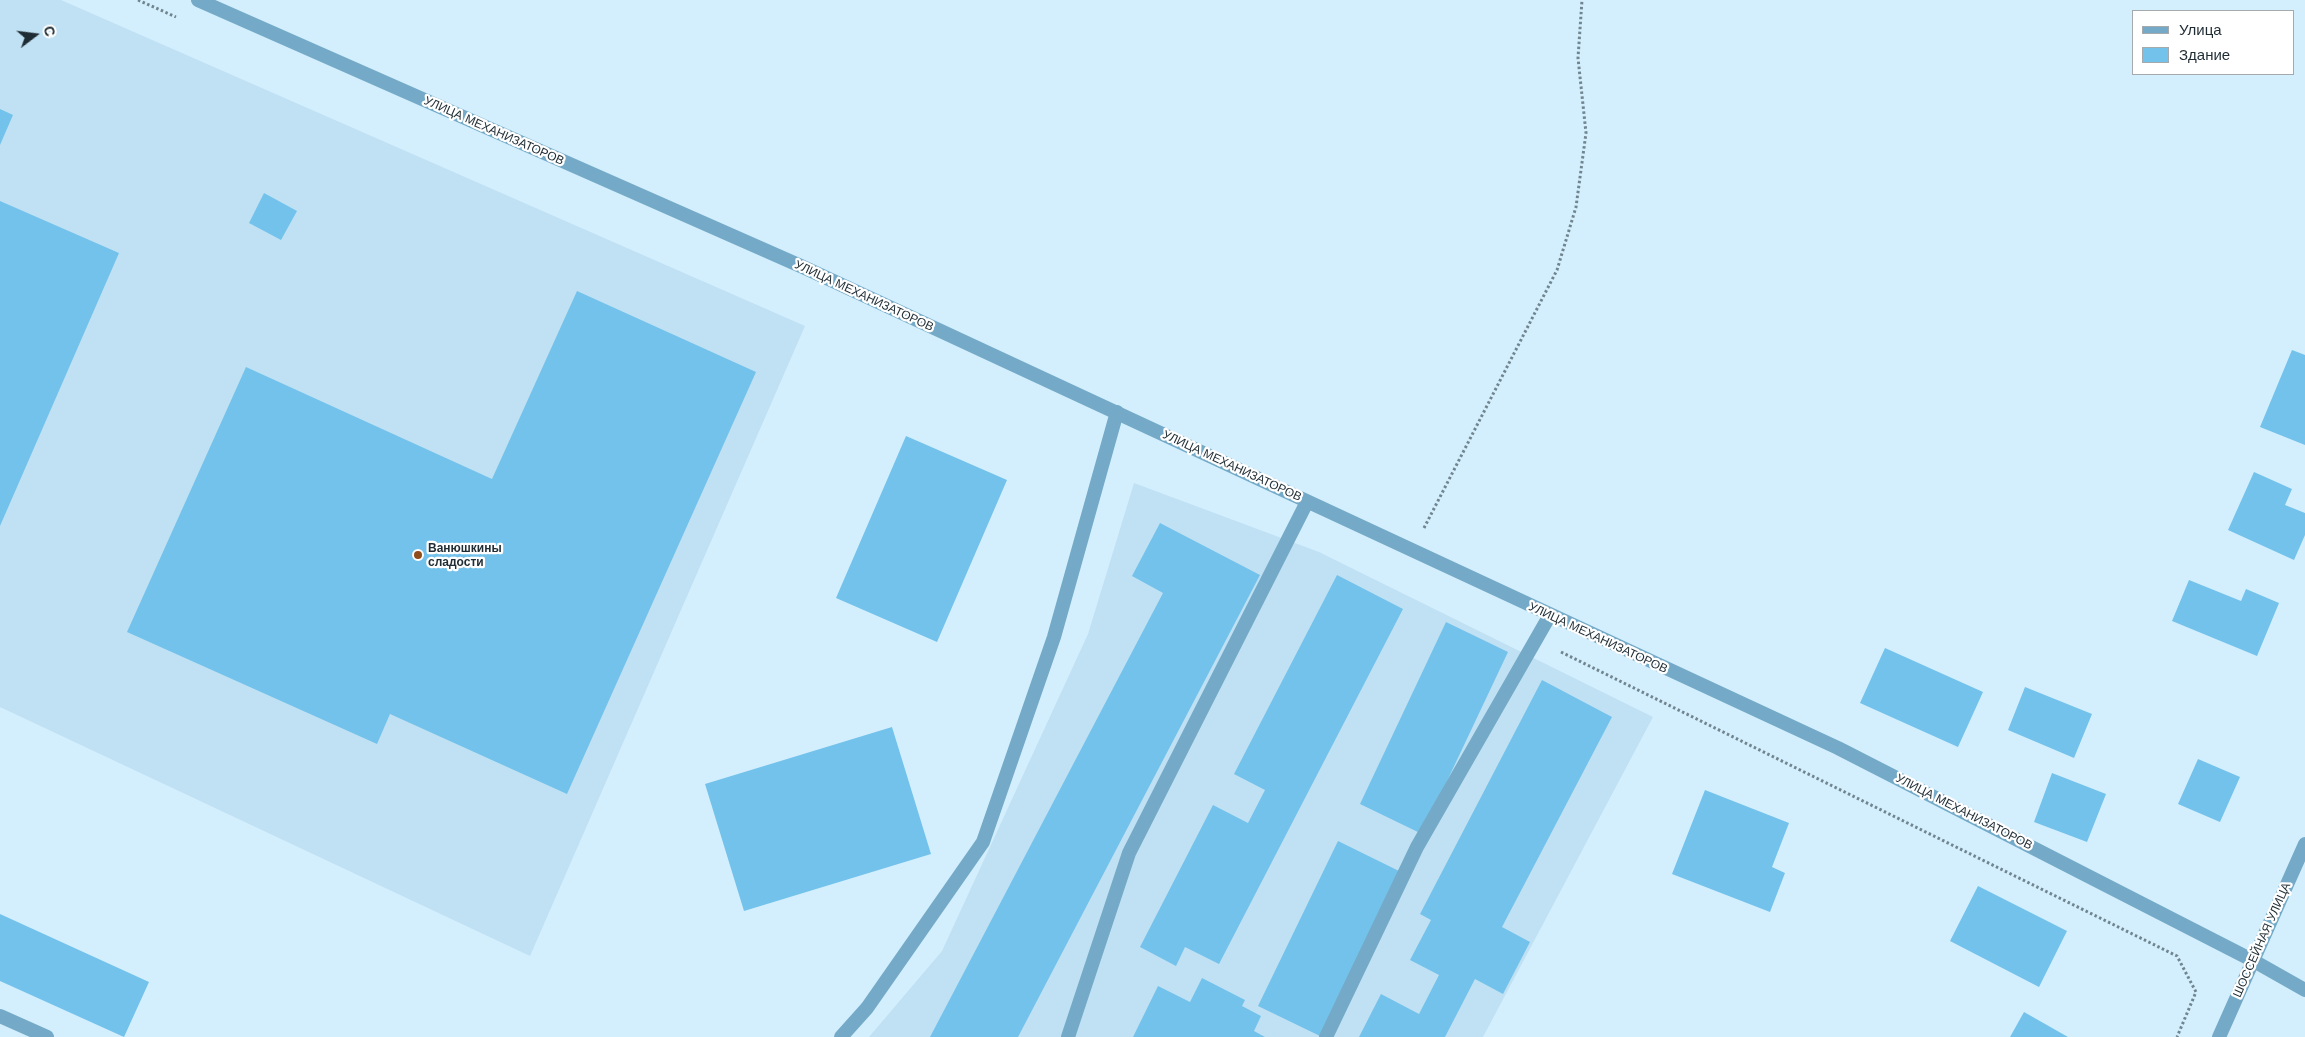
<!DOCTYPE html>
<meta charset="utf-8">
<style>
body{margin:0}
#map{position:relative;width:2305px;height:1037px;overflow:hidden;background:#d3effe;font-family:"Work Sans",sans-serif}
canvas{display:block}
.legend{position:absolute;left:2132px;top:10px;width:162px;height:65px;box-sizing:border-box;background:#fff;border:1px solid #a5abad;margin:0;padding:6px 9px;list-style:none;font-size:15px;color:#1f2c33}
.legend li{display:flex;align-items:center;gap:10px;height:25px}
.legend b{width:25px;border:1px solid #a5abad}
.north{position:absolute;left:10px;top:10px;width:50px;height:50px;-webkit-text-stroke:4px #fff;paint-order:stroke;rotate:75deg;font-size:14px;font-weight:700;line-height:20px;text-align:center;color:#1f2c33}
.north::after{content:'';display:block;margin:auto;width:18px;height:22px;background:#1f2c33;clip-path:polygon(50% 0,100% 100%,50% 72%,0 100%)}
</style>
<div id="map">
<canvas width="2305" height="1037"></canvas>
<ul class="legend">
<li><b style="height:6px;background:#74aac7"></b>Улица</li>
<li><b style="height:14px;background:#73c2eb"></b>Здание</li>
</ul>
<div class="north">С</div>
</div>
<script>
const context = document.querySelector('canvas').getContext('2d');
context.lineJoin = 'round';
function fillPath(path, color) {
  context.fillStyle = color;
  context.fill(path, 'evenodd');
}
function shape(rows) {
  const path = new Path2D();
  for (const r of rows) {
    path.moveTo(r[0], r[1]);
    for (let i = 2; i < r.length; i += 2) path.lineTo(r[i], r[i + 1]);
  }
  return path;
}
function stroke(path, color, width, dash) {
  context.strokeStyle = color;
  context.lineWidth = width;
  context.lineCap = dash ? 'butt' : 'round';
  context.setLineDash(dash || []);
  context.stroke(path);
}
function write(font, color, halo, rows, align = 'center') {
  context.font = font + ' "Work Sans",sans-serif';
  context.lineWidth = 4.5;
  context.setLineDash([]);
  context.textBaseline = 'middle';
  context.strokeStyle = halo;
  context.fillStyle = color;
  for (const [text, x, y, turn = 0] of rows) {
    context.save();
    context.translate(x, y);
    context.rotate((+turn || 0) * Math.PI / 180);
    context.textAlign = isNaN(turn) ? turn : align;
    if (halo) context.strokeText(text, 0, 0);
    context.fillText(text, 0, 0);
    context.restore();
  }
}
const built = shape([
 [0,0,61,0,805,326,530,956,0,707],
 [1134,483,1319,552,1653,717,1483,1037,869,1037,942,951,1088,634]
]);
const building = shape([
 [0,109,13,115,0,145],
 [264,193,297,211,281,240,249,223],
 [0,201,119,253,0,526],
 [577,291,756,372,567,794,390,714,377,744,127,632,246,367,492,479],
 [2292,350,2305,355,2305,445,2260,427],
 [906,436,1007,480,937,642,836,598],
 [2254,472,2292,489,2285,505,2305,513,2305,535,2294,560,2228,530],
 [1160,523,1260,575,1018,1037,930,1037,1163,593,1132,576],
 [1337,575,1403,609,1219,964,1185,947,1176,966,1140,947,1213,805,1248,823,1265,790,1234,774],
 [2189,580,2241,601,2246,589,2279,603,2257,656,2172,621],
 [1446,622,1508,652,1422,834,1360,804],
 [1885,648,1983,692,1958,747,1860,703],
 [1542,680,1612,717,1502,927,1530,942,1503,994,1475,979,1445,1037,1359,1037,1381,994,1419,1014,1439,975,1410,960,1431,920,1420,914],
 [2025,687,2092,714,2074,758,2008,730],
 [892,727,931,854,744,911,705,784],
 [2198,759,2240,777,2220,822,2178,804],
 [2052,773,2106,794,2087,842,2034,822],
 [1705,790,1789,823,1772,867,1785,873,1770,912,1672,874],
 [1338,841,1399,871,1320,1036,1258,1006],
 [1978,886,2067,931,2039,987,1950,941],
 [0,914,149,982,124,1037,0,981],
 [1202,978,1245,1000,1242,1006,1261,1016,1254,1031,1265,1037,1133,1037,1158,986,1190,1002],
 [2024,1012,2068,1037,2010,1037]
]);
const path = shape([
 [138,0,176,17],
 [1424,528,1557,270,1576,207,1586,133,1578,58,1582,0],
 [1561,652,2177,956,2196,992,2177,1037]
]);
const service = shape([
 [0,1016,47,1037],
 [841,1037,867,1008,983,842,1054,637,1117,412],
 [1068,1037,1129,853,1307,502],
 [1326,1037,1417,847,1550,615]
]);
const minor = shape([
 [198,0,803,267,1838,748,2252,960,2305,990],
 [2219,1037,2305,844]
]);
const markers = [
 [418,555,5,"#8f4d1b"]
];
const streetNames = [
 ["УЛИЦА МЕХАНИЗАТОРОВ",494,131,24],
 ["УЛИЦА МЕХАНИЗАТОРОВ",864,296,25],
 ["УЛИЦА МЕХАНИЗАТОРОВ",1232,466,25],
 ["УЛИЦА МЕХАНИЗАТОРОВ",1598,638,25],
 ["УЛИЦА МЕХАНИЗАТОРОВ",1964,812,27],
 ["ШОССЕЙНАЯ УЛИЦА",2262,940,-66]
];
const poiNames = [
 ["Ванюшкины",428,548],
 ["сладости",428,562]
];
fillPath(built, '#c0e1f3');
fillPath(building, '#73c2eb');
stroke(path, '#71858f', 3, [2.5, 2.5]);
stroke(service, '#74aac7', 14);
stroke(minor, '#74aac7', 14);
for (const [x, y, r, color] of markers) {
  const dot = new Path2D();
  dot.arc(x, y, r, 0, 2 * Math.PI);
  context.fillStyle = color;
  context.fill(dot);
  stroke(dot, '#fff', 2);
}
write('12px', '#1f2c33', '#fff', streetNames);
write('bold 12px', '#1f2c33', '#fff', poiNames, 'left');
</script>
